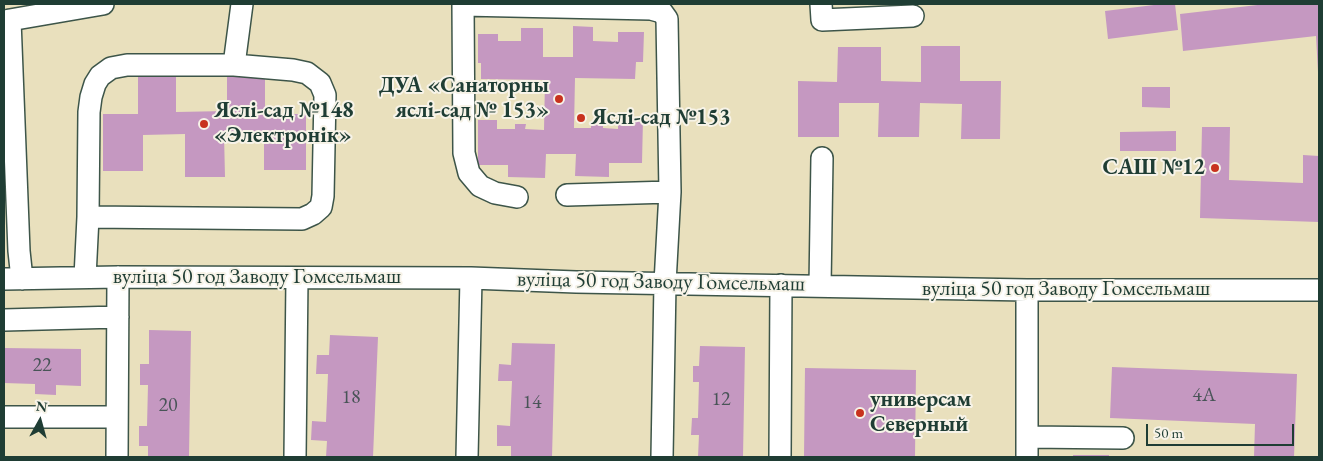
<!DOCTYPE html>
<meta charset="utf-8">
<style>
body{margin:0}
#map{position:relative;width:1323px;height:461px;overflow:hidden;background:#e9e0bd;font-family:"EB Garamond",serif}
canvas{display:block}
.frame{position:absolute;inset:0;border:5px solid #1f3d34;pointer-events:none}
.north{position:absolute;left:15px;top:396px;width:50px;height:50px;-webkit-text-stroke:4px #f7f3e8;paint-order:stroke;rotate:7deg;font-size:14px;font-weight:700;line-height:20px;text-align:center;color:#1f3d34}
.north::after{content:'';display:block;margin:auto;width:18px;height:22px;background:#1f3d34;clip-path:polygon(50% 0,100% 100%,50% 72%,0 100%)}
.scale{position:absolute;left:1146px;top:424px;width:148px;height:22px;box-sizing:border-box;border:2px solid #1f3d34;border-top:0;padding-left:6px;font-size:15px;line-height:18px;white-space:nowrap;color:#1f3d34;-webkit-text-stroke:4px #f7f3e8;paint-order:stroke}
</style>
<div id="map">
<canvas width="1323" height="461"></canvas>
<div class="frame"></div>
<div class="north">N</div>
<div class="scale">50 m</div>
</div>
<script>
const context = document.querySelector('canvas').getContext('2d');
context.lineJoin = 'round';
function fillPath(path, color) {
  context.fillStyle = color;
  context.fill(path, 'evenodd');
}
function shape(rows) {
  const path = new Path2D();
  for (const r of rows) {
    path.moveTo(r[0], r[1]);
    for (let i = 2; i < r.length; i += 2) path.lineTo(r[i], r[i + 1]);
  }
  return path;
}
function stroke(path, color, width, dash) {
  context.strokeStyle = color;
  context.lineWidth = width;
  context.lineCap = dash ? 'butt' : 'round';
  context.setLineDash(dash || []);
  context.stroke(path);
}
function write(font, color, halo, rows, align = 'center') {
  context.font = font + ' "EB Garamond",serif';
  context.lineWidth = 4;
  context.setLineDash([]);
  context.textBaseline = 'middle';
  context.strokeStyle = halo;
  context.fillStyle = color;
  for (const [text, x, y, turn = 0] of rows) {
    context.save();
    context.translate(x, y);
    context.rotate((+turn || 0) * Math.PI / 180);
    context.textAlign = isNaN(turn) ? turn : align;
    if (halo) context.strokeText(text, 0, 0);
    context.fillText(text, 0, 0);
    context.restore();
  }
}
const building = shape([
 [1162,4,1175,4,1178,30,1108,39,1105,11],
 [1266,4,1319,4,1319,72,1318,72,1316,36,1183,51,1180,14],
 [573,26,593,27,593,41,618,42,618,32,644,32,643,62,636,62,635,79,575,78,574,128,591,128,591,124,603,124,603,128,618,129,618,118,643,119,642,163,609,163,609,177,575,176,576,154,546,154,545,178,508,177,508,165,478,165,478,120,497,120,497,129,515,129,515,124,526,124,525,129,544,130,545,80,481,79,481,63,478,63,478,34,498,34,498,41,521,41,521,28,543,28,543,57,573,57],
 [921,46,960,46,960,81,1001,81,1000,139,961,139,962,104,920,103,919,137,878,137,879,103,839,103,839,137,798,137,798,81,837,82,838,47,881,47,881,81,921,82],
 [265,76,265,114,306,114,306,170,264,170,264,133,224,134,225,177,185,177,185,134,143,135,143,171,103,171,103,114,138,114,138,77,176,77,176,112,227,111,227,77],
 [1142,87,1170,87,1170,108,1142,107],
 [1202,127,1230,127,1229,180,1303,183,1303,155,1319,156,1319,222,1200,218],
 [1176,131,1176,151,1120,151,1120,132],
 [149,330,191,331,189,457,148,457,148,446,139,446,139,426,147,426,148,385,140,385,140,364,149,364],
 [330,335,378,337,373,457,326,457,327,441,311,440,312,421,326,422,328,374,316,374,317,355,329,355],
 [512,343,555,344,552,457,511,457,511,446,497,446,497,425,510,426,512,381,498,381,499,364,511,365],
 [700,346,745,347,743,457,698,457,699,435,691,435,692,418,698,418,699,382,693,382,693,366,699,366],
 [4,348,81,349,81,386,56,385,56,395,35,394,35,384,4,383],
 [1112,367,1297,374,1294,457,1254,457,1255,424,1110,418],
 [805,368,916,370,915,457,804,457],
 [1073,455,1109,455,1109,457,1073,457]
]);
const minor = shape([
 [463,4,464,153,469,173,480,186,495,193,517,197],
 [821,4,822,20,913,16],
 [463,5,651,9,662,12,667,19,670,192,665,283,662,457],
 [10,20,19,251,22,279],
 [4,21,103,4],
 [567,195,670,192],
 [88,217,89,112,91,97,95,84,100,76,111,68,127,65,234,65],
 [85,277,88,217,302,219,313,214,321,207,323,196,325,95,320,83,307,73,293,70,234,65,242,4],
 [4,279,118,277,471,278,576,282,1027,290,1319,290],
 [820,286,822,158],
 [4,320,118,317],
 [4,417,117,417],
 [1027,437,1123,438],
 [117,457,118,277],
 [295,457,297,278],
 [467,457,471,278],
 [780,457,781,285],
 [1027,457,1027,290]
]);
const markers = [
 [559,99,5,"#c8321e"],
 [581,118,5,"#c8321e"],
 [204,124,5,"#c8321e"],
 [1215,168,5,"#c8321e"],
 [860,413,5,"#c8321e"]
];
const numberNames = [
 ["22",42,366],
 ["4А",1204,396],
 ["18",351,398],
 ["12",721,400],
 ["14",532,403],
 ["20",168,406]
];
const poiNames = [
 ["ДУА «Санаторны",549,86,"right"],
 ["яслі-сад № 153»",549,111,"right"],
 ["Яслі-сад №148",214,111],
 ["«Электронік»",214,136],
 ["Яслі-сад №153",591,118],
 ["САШ №12",1205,168,"right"],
 ["универсам",870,400],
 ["Северный",870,425]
];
const streetNames = [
 ["вуліца 50 год Заводу Гомсельмаш",257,277],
 ["вуліца 50 год Заводу Гомсельмаш",661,282,1],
 ["вуліца 50 год Заводу Гомсельмаш",1066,289]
];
fillPath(building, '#c598c1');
stroke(minor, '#3d5549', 24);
stroke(minor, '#fff', 21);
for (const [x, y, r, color] of markers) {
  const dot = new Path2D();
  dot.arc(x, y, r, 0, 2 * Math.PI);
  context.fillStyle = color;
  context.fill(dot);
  stroke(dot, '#f7f3e8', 2);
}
write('20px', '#485457', null, numberNames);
write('bold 22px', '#1f3d34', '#f7f3e8', poiNames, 'left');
write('22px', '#1f3d34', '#f7f3e8', streetNames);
</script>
